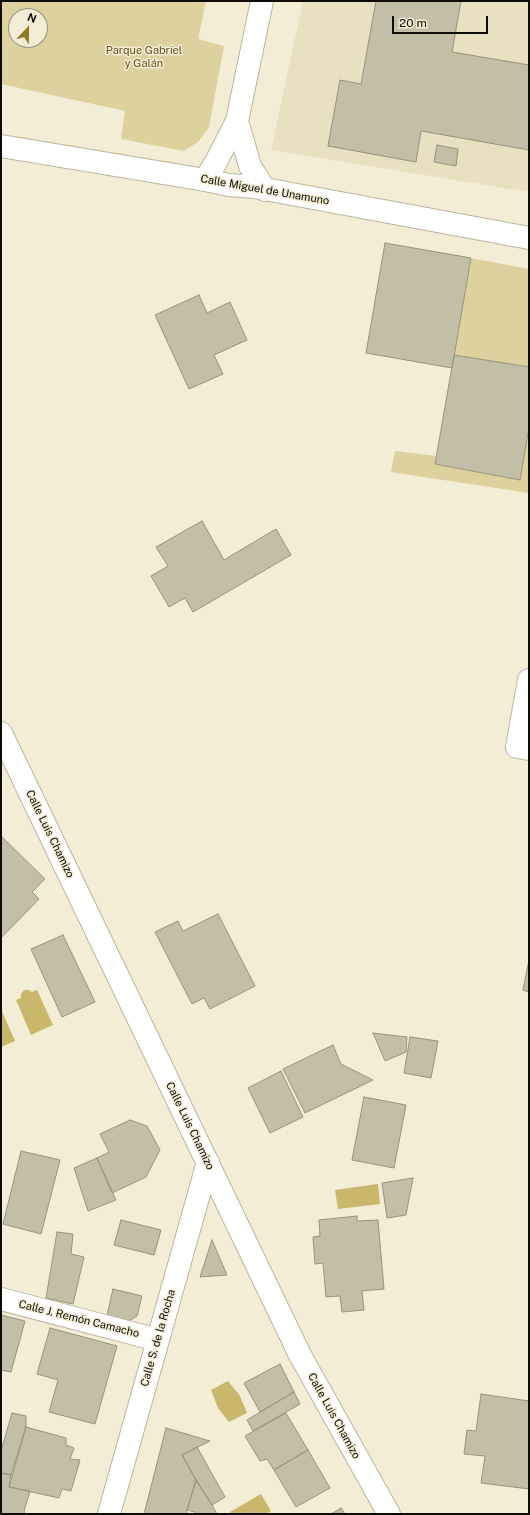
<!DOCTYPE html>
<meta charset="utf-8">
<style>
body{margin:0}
#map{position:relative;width:530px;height:1515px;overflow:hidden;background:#f3edd5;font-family:"Public Sans",sans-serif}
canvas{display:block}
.frame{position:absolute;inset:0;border:2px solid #0d0b05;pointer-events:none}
.north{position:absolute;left:8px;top:8px;width:40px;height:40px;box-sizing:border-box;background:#f3edd5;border:1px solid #979382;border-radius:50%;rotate:22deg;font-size:11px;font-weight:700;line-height:16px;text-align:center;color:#0d0b05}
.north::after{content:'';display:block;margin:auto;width:14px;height:18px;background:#8f7c22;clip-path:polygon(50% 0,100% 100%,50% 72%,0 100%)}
.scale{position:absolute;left:392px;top:16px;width:96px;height:18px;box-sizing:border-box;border:2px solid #0d0b05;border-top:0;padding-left:5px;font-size:12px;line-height:14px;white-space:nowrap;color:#0d0b05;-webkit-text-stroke:3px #f3edd5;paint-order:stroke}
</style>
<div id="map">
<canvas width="530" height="1515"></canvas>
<div class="frame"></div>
<div class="north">N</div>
<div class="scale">20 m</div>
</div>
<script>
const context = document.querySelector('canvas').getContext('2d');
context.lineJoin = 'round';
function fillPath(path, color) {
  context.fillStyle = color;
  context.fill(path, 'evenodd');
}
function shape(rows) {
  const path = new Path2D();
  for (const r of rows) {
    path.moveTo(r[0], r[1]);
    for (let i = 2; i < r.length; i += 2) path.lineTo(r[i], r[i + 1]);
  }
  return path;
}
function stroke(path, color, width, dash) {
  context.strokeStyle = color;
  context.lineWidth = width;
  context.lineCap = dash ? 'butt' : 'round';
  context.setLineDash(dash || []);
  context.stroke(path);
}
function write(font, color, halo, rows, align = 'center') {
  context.font = font + ' "Public Sans",sans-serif';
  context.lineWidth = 3;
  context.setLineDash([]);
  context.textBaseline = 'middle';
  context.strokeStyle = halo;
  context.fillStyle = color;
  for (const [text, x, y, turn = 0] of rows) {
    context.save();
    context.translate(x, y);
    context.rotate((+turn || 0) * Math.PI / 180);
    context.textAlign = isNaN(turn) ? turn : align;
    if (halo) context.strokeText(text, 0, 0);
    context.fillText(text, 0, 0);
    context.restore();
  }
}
const built = shape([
 [303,1,529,1,529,192,271,150]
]);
const green = shape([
 [1,1,206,1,198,39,224,46,209,127,198,142,184,151,121,139,125,111,1,84],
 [16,16,40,16,40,40,16,40],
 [471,258,529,269,529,367,454,355],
 [528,436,529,493,391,472,395,451,436,456,435,464,519,480]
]);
const water = shape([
 [24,990,29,990,32,992,37,990,53,1025,31,1035,16,1000,21,998,21,994],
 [1,1009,15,1041,1,1047],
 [378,1184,380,1204,338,1209,335,1190],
 [228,1381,240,1396,247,1413,229,1422,218,1408,211,1390],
 [261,1494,271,1511,266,1514,231,1514,230,1512]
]);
const building = shape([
 [376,1,461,1,452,52,529,65,529,150,421,131,416,162,328,146,340,80,361,84,376,1],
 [437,145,458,149,456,166,434,162,437,145],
 [385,243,471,258,452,368,366,353,385,243],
 [199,295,207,313,230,302,247,340,214,355,223,374,189,389,155,315,199,295],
 [454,355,529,367,529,427,520,480,435,464,454,355],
 [202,521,224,560,276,529,291,555,193,612,185,598,169,607,151,576,168,566,156,547,202,521],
 [1,836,45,879,32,892,39,899,1,938,1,836],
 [218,914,255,986,210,1009,204,998,192,1004,155,932,178,921,183,931,218,914],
 [63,935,95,1002,62,1017,31,949,63,935],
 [529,960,529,992,523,990,529,960],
 [373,1033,407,1037,406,1052,385,1061,373,1033],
 [410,1037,438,1041,431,1078,404,1073,410,1037],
 [333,1045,341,1064,373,1080,305,1113,283,1069,333,1045],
 [281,1071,303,1117,270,1133,248,1088,281,1071],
 [364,1097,406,1105,394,1168,352,1160,364,1097],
 [130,1120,147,1126,160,1150,146,1177,112,1193,97,1158,109,1152,100,1134,130,1120],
 [21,1151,60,1160,41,1234,3,1224,21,1151],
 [97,1158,116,1200,88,1211,74,1168,97,1158],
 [413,1178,406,1215,387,1218,382,1183,413,1178],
 [357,1216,357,1221,378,1220,384,1289,362,1291,364,1310,342,1312,340,1296,326,1297,323,1263,315,1264,313,1237,320,1236,319,1220,357,1216],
 [121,1220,161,1230,154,1255,114,1245,121,1220],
 [57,1232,73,1234,71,1254,84,1257,73,1304,46,1298,57,1232],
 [212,1240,227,1275,200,1277,212,1240],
 [113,1289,142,1296,137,1316,129,1321,107,1315,113,1289],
 [1,1315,25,1321,11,1372,1,1370,1,1315],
 [50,1328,117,1346,95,1424,49,1412,58,1380,37,1374,50,1328],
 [280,1364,294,1392,260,1412,244,1383,280,1364],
 [294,1392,300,1404,253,1431,247,1420,294,1392],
 [481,1394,529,1401,529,1489,481,1483,485,1456,464,1454,467,1430,476,1431,481,1394],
 [12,1413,26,1416,26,1427,11,1475,1,1473,1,1451,12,1413],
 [286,1413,308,1450,274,1470,267,1459,260,1461,245,1436,286,1413],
 [26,1427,66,1438,66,1445,74,1448,70,1459,80,1460,71,1491,62,1489,59,1498,9,1487,26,1427],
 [166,1428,210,1441,182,1455,196,1480,186,1514,144,1514,166,1428],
 [197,1447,225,1497,212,1505,196,1480,182,1455,197,1447],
 [308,1450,330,1488,296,1507,274,1470,308,1450],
 [1,1473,11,1475,9,1487,30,1491,24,1511,25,1514,1,1514,1,1473],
 [196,1480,212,1505,217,1514,195,1514,195,1512,187,1510,196,1480],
 [341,1508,345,1514,331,1514,341,1508]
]);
const minor = shape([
 [237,121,250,166,265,190],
 [1,146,205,180,229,185,254,187,529,238],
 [205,180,216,162,237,121,262,1],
 [529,680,517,747,529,749],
 [1,733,300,1355,389,1514],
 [1,1299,158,1340],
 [109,1514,208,1162]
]);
const parkNames = [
 ["Parque Gabriel",144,51],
 ["y Galán",144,64]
];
const streetNames = [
 ["Calle Miguel de Unamuno",265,190,10],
 ["Calle Luis Chamizo",50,834,64],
 ["Calle Luis Chamizo",190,1126,64],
 ["Calle J. Remón Camacho",79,1319,14],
 ["Calle S. de la Rocha",158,1338,-74],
 ["Calle Luis Chamizo",334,1416,61]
];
fillPath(built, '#e8e0c1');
fillPath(green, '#ddd19d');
fillPath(water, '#c9b86c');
fillPath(building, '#c3bea6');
stroke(building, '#98937d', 1);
stroke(minor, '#bbb69f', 24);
stroke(minor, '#fff', 22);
write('11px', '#62551d', '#f3edd5', parkNames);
write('11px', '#0d0b05', '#f3edd5', streetNames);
</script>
